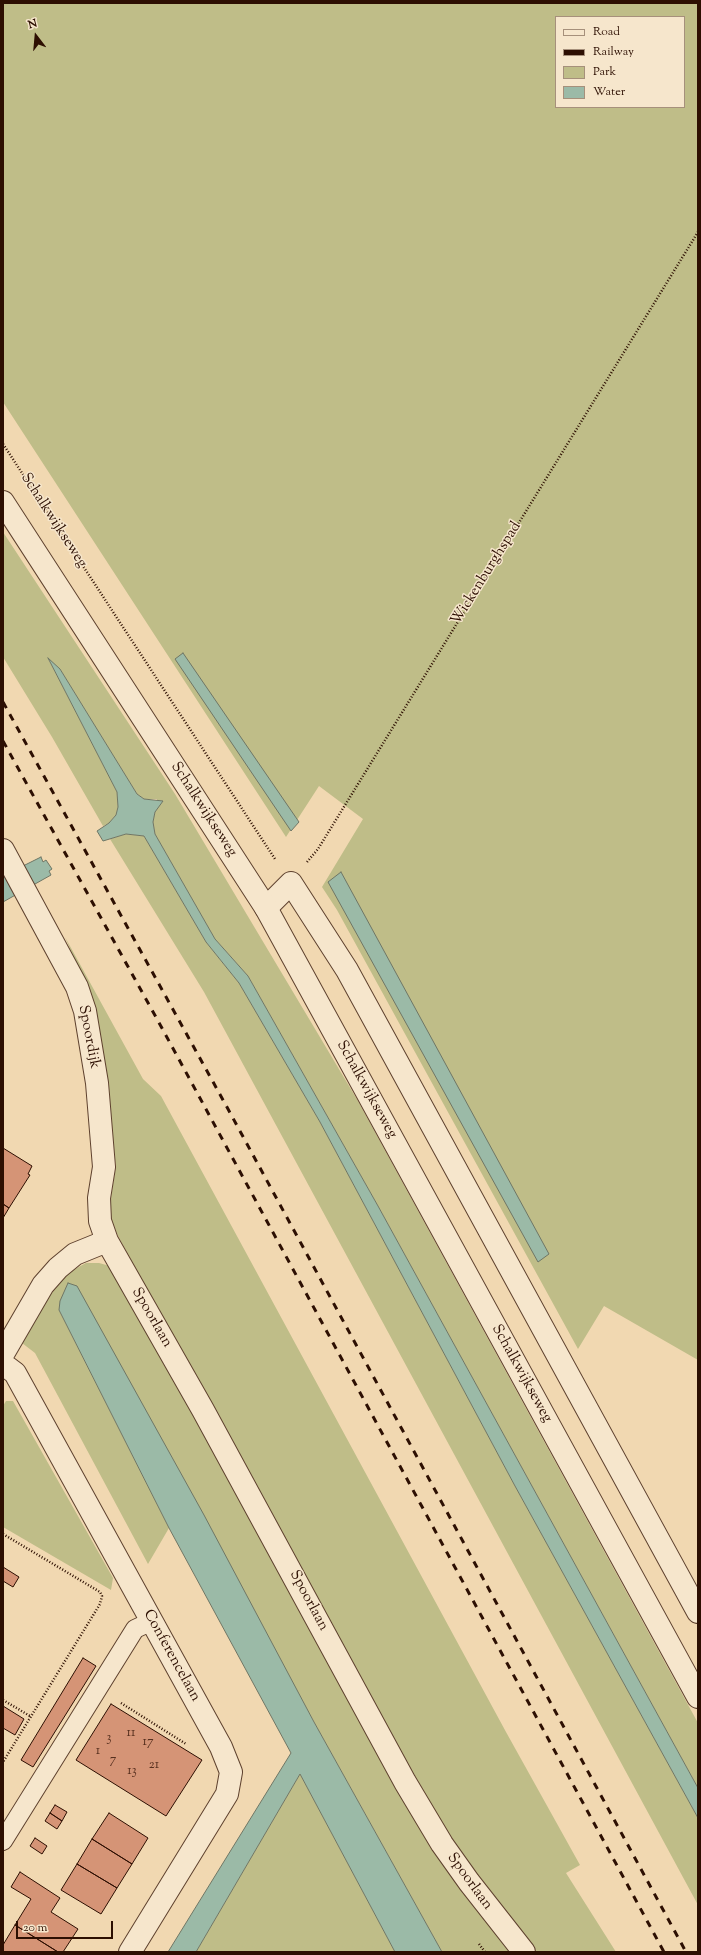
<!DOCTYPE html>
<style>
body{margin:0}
#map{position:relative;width:701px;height:1955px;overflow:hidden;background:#f1d8b1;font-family:"Sorts Mill Goudy",serif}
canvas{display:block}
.frame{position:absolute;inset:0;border:4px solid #2d0f02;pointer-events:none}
.legend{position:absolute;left:555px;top:16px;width:130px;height:92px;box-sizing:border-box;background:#f6e6cc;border:1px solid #a6907b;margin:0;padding:5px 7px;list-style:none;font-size:12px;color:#2d0f02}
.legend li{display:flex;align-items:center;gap:8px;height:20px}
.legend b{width:20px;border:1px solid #a6907b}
.north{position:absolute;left:16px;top:16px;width:40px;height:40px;-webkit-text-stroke:3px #f6e6cc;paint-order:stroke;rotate:344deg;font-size:11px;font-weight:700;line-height:16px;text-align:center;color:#2d0f02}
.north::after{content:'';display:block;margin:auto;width:14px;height:18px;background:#2d0f02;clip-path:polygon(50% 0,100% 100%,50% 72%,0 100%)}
.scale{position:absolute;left:16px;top:1921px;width:97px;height:18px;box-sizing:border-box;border:2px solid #2d0f02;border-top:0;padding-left:5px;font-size:12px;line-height:14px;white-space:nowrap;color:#2d0f02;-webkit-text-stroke:3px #f6e6cc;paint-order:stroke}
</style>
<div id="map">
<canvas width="701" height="1955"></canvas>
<div class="frame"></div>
<ul class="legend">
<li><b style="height:5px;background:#f6e6cc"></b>Road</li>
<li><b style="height:5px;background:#2d0f02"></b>Railway</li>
<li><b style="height:11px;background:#bfbd88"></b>Park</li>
<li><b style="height:11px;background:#9bbaa7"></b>Water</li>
</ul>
<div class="north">N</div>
<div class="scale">20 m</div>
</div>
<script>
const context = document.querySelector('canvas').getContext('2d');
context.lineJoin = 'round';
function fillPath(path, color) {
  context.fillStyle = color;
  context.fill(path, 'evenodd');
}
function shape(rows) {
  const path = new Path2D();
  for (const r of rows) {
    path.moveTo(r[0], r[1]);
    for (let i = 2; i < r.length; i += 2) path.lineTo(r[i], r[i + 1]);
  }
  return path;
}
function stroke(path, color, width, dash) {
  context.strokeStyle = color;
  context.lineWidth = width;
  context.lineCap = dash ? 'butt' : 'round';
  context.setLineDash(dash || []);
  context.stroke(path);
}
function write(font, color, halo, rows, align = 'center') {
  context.font = font + ' "Sorts Mill Goudy",serif';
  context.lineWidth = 3;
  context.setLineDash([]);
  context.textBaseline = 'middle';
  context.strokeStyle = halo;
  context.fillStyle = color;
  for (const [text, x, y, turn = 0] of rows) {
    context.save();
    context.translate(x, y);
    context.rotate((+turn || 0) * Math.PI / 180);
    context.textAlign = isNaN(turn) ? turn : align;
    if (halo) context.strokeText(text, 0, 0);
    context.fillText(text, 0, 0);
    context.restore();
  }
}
const green = shape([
 [3,3,698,3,698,1360,604,1306,578,1349,337,910,322,887,363,819,319,786,286,837,3,402],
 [556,17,684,17,684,107,556,107],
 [3,532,175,794,358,1101,698,1723,698,1788,378,1206,248,976,215,939,155,834,153,822,157,799,144,799,137,794,60,669,49,660,117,792,118,807,116,815,109,823,103,826,52,737,3,657],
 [126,834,144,836,206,942,239,983,320,1122,515,1486,698,1818,698,1905,204,992,110,839],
 [65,937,143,1079,161,1096,506,1732,580,1865,566,1873,616,1952,536,1952,509,1920,450,1840,321,1609,117,1234,111,1218,111,1198,116,1166,111,1136,108,1081,100,1034,96,1008],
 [86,1263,99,1263,110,1266,513,1952,442,1952,314,1722,164,1444,59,1310,169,1528,148,1564,35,1353,22,1343,48,1298,64,1275],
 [6,1401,13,1401,113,1578,111,1590,3,1527,3,1406],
 [300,1774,395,1952,196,1952]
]);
const water = shape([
 [183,653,299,822,291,831,175,659,183,653],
 [48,658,60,669,137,794,144,799,163,801,155,812,153,822,155,834,215,939,248,976,378,1206,698,1788,698,1818,515,1486,320,1122,239,983,206,942,144,836,126,834,103,841,97,831,109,823,116,815,118,807,117,792,48,658],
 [41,857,43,862,46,860,52,869,49,871,51,875,3,902,3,876,41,857],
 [341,872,549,1254,538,1262,328,882,341,872],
 [68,1283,77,1286,204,1515,314,1722,442,1952,395,1952,300,1774,196,1952,168,1952,291,1753,169,1528,59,1310,60,1301,68,1283]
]);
const building = shape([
 [3,1148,32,1166,28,1174,30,1175,9,1208,3,1204,3,1148],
 [3,1204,9,1208,3,1218,3,1204],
 [3,1567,19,1577,13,1587,3,1581,3,1567],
 [83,1658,96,1666,33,1767,21,1760,83,1658],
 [111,1704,202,1760,166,1816,76,1760,111,1704],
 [3,1706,24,1719,15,1735,3,1728,3,1706],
 [55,1805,67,1812,62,1821,50,1813,55,1805],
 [50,1813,62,1821,57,1829,45,1821,50,1813],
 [109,1813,148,1838,132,1864,92,1839,109,1813],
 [35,1838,47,1846,42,1854,30,1846,35,1838],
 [92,1839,132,1864,117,1888,77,1864,92,1839],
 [77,1864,117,1888,101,1914,61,1890,77,1864],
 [20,1872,60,1898,51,1912,78,1929,63,1952,58,1952,15,1925,31,1899,11,1887,20,1872],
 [15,1925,58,1952,3,1952,3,1945,15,1925]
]);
const path = shape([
 [3,444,275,859],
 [307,862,318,849,698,232],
 [3,1534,100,1592,102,1596,100,1604,3,1762],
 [3,1700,30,1716],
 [121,1703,186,1744],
 [479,1944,485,1952]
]);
const service = shape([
 [3,1841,135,1629,152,1621]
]);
const minor = shape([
 [3,850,77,987,85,1011,97,1083,104,1167,99,1198,100,1221,107,1241,203,1410,405,1782,442,1844,469,1882,524,1952],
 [266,908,291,883,347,970,698,1612],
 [3,1354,43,1285,58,1268,75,1254,107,1241],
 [3,1364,15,1373,221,1747,231,1772,227,1794,130,1952]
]);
const tertiary = shape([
 [3,502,266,908,698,1697]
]);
const rail = shape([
 [3,702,228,1109,686,1952],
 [3,741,157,1019,664,1952]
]);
const numberNames = [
 ["11",131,1734],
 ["3",109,1739],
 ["17",148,1743],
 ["1",98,1752],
 ["7",113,1761],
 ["21",154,1766],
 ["13",132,1772]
];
const streetNames = [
 ["Schalkwijkseweg",53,521,57],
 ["Wickenburghspad",487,574,-58],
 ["Schalkwijkseweg",203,810,57],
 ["Spoordijk",88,1037,79],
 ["Schalkwijkseweg",366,1090,61],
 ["Spoorlaan",151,1318,60],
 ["Schalkwijkseweg",521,1374,61],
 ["Spoorlaan",308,1601,62],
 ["Conferencelaan",171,1656,61],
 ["Spoorlaan",469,1882,54]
];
fillPath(green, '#bfbd88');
fillPath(water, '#9bbaa7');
stroke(water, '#6f7665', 1);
fillPath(building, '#d59476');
stroke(building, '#2d0f02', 1);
stroke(service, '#5e412e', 20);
stroke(minor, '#5e412e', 24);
stroke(tertiary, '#5e412e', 24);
stroke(path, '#2d0f02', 2.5, [1, 2]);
stroke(service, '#f6e6cc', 18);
stroke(minor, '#f6e6cc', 22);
stroke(tertiary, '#f6e6cc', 22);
stroke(rail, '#2d0f02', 3, [7, 7]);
write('13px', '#57301f', null, numberNames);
write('15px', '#2d0f02', '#f6e6cc', streetNames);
</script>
